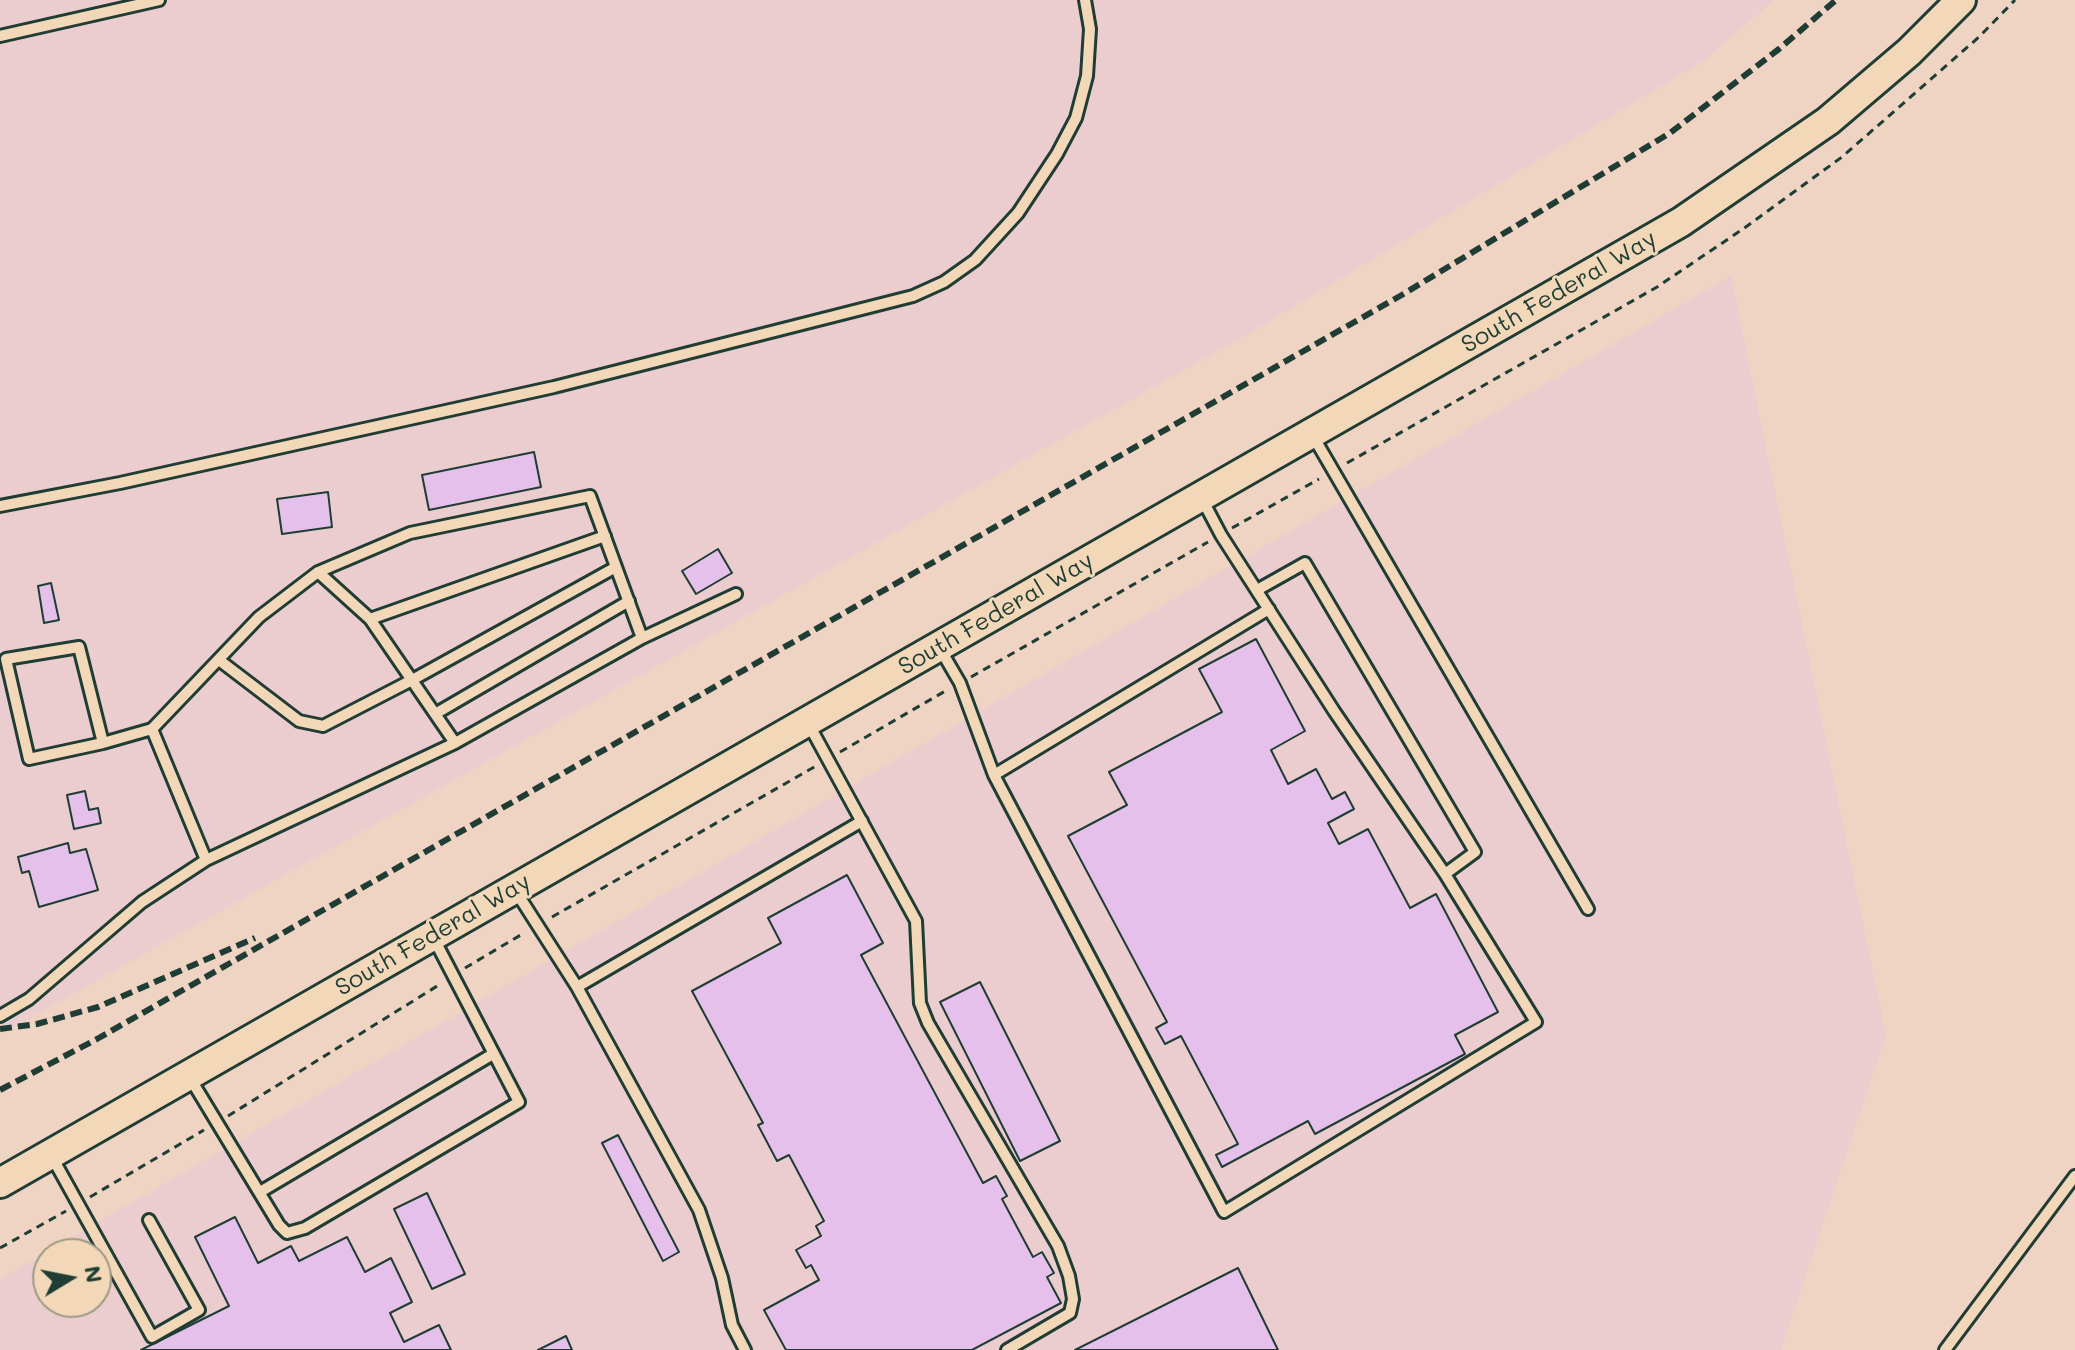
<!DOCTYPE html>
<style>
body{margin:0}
#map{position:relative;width:2075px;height:1350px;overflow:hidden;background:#efd3c3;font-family:Mali,sans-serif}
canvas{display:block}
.north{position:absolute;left:32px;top:1238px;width:80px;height:80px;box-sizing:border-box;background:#f2d8b9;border:2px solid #9e9a84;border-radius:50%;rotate:80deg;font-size:22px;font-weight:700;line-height:32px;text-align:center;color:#1f3d34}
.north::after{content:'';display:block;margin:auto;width:28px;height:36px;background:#1f3d34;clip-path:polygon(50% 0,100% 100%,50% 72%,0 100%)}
</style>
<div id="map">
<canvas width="2075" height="1350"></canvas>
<div class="north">N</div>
</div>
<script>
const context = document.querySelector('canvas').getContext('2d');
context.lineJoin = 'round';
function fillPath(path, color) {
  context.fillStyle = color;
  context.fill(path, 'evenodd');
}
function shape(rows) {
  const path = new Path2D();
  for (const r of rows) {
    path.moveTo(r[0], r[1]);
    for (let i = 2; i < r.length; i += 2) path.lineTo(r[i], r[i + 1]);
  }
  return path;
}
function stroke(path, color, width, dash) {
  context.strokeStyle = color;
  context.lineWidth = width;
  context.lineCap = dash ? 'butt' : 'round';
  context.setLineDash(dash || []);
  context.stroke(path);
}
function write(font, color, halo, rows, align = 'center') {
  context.font = font + ' Mali,sans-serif';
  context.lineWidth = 6;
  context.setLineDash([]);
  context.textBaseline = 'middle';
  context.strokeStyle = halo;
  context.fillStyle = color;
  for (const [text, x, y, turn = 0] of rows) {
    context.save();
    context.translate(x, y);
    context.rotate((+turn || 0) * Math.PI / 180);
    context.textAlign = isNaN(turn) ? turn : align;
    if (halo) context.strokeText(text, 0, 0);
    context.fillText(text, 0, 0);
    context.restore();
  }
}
const built = shape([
 [0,0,1774,0,1703,61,1243,337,0,1035],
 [1731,276,1886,1036,1781,1350,0,1350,0,1279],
 [48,1254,96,1254,96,1302,48,1302]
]);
const building = shape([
 [534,452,541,487,429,510,422,475,534,452],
 [328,492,332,527,282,534,277,499,328,492],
 [718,549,732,573,696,594,682,571,718,549],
 [51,583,59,620,44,623,38,586,51,583],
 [1256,639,1305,731,1271,750,1288,784,1316,769,1332,799,1345,792,1354,809,1328,823,1339,844,1368,829,1410,908,1436,894,1498,1012,1455,1035,1465,1054,1315,1134,1308,1121,1222,1167,1216,1155,1238,1144,1181,1036,1165,1044,1156,1028,1167,1022,1068,836,1127,805,1109,772,1222,712,1199,669,1256,639],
 [85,791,89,810,98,808,101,823,74,829,67,795,85,791],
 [68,843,70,853,86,849,98,890,39,907,29,871,22,873,18,857,68,843],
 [847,875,883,943,861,955,983,1183,996,1176,1007,1196,1002,1199,1033,1257,1042,1252,1054,1273,1047,1277,1061,1303,972,1350,786,1350,764,1310,819,1280,811,1265,806,1268,796,1250,821,1236,816,1226,824,1221,789,1155,777,1161,758,1125,763,1123,692,991,781,943,768,918,847,875],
 [980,982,1060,1141,1020,1161,940,1002,980,982],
 [618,1135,679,1252,663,1261,602,1143,618,1135],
 [427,1193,465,1274,432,1289,394,1209,427,1193],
 [235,1217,258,1263,291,1246,299,1261,347,1237,365,1272,391,1258,412,1302,390,1313,404,1342,439,1325,451,1350,141,1350,229,1306,195,1237,235,1217],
 [1238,1268,1278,1350,1075,1350,1238,1268],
 [566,1336,572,1350,538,1350,566,1336]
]);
const path = shape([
 [1347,463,1657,287,1743,229,1842,157,1979,37,2015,0],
 [1232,528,1319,479],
 [971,677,1208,542],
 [840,752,947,690],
 [552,917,816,766],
 [465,968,524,933],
 [228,1116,442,983],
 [90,1197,204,1130],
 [0,1248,66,1211]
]);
const lane = shape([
 [0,36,159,0],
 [1313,436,1588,909],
 [0,506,120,483,554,387,913,296,944,282,975,260,1018,213,1057,154,1076,118,1087,76,1090,29,1085,0],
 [1257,590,1305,563,1475,852,1445,874],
 [370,619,605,536],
 [642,638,736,594],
 [939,647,960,683,994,775,1224,1212,1536,1022,1445,874,1334,711,1221,535,1202,499],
 [219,660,299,721,323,726,412,680,616,567],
 [435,714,629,601],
 [808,723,916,921,920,1003,928,1023,1058,1246,1069,1276,1073,1299,1070,1313,1007,1350],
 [103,743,79,647,6,659,29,759,103,743,152,729],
 [994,775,1269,609],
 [206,860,455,743,370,619,318,572],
 [515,890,577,987,699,1210,722,1278,732,1325,745,1350],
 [577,987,862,821],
 [0,1016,29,999,142,902,206,860,152,729,259,617,318,572,410,533,590,496,642,638,455,743],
 [190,1078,279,1225,287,1233,305,1228,519,1102,433,937],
 [52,1157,152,1337,199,1310,149,1220],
 [260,1192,493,1054],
 [1945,1350,2075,1176]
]);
const secondary = shape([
 [0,1183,1681,222,1828,121,1909,52,1961,0]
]);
const rail = shape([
 [0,1029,37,1024,98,1007,255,938],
 [0,1090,97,1039,1400,296,1670,133,1779,49,1836,0]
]);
const streetNames = [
 ["South Federal Way",1559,292,-30],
 ["South Federal Way",996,614,-30],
 ["South Federal Way",433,935,-30]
];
fillPath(built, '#eccdcf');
fillPath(building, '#e4c0eb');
stroke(building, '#1f3d34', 2);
stroke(lane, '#1f3d34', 16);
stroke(secondary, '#1f3d34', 34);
stroke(path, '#1f3d34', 3, [8, 6]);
stroke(lane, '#f2d8b9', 10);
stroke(secondary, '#f2d8b9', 28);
stroke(rail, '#1f3d34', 6, [12, 6]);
write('24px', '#1f3d34', '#f2d8b9', streetNames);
</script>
